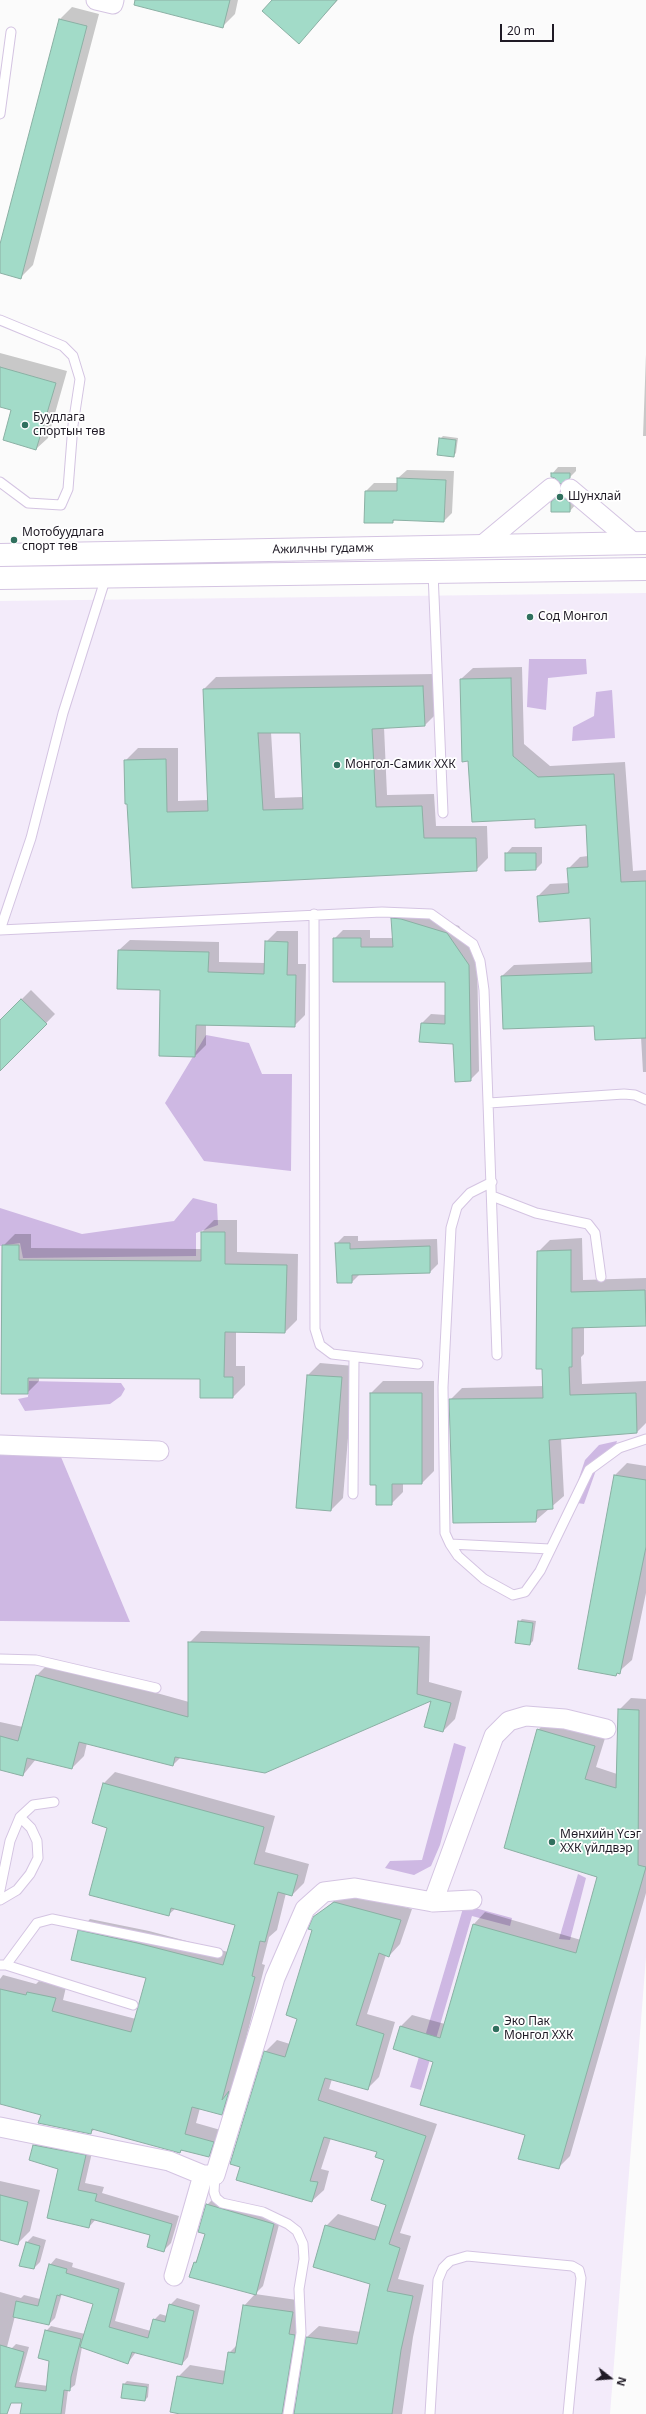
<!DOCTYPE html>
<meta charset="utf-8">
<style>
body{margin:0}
#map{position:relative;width:646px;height:2414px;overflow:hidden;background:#fbfbfb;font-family:"Noto Sans",sans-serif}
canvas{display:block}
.north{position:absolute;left:590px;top:2358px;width:40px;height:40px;-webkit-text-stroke:3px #fff;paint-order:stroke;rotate:107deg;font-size:11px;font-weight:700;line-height:16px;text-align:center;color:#1f1a25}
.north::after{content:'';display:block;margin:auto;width:14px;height:18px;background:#1f1a25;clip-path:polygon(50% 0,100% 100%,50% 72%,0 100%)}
.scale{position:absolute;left:500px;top:24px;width:54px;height:18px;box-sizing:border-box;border:2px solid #1f1a25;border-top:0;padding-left:5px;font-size:12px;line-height:14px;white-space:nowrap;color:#1f1a25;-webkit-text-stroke:3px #fff;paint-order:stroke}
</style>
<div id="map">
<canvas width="646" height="2414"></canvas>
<div class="north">N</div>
<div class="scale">20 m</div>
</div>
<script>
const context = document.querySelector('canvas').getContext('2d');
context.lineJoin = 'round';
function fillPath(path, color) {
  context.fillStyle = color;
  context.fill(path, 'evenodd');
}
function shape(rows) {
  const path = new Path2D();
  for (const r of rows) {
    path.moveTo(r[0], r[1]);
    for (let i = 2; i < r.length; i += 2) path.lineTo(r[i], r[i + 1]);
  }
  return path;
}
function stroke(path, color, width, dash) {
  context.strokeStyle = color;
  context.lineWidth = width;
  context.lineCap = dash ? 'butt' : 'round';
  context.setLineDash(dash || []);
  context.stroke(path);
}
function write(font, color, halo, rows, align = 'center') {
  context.font = font + ' "Noto Sans",sans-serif';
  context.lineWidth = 3.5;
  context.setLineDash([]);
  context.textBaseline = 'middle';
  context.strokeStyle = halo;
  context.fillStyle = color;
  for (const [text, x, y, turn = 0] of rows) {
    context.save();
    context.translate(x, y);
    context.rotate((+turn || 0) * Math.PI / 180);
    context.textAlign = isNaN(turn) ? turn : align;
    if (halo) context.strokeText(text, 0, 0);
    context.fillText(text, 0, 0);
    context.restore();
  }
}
const built = shape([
 [646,593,646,1957,610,2414,0,2414,0,601]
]);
const forest = shape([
 [529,659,586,659,587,674,548,678,546,710,527,707],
 [612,690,615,738,572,741,573,727,594,716,596,692],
 [206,1035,249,1043,262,1074,292,1074,291,1171,204,1161,165,1103],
 [193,1198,217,1204,218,1225,196,1233,196,1256,23,1258,20,1243,0,1246,0,1208,82,1234,174,1221],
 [29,1381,121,1383,125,1389,121,1396,110,1404,25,1411,18,1399,28,1397],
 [617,1441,612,1458,601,1456,584,1504,571,1502,585,1460,599,1445],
 [0,1450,61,1457,130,1622,0,1621],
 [454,1743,466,1747,440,1845,431,1866,414,1875,385,1868,390,1861,422,1860],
 [578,1874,586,1878,570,1940,559,1939],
 [464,1905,512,1918,510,1926,472,1916,421,2090,410,2087]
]);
const shadow = shape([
 [138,0,238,0,235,14,222,27],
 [273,0,338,0,299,42],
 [72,7,99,14,33,265,20,278,0,272,0,247,60,19],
 [0,353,67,371,48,438,36,449,12,409,0,406],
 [646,354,646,436,643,436],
 [443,436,458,438,456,453,453,456,440,439],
 [558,467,576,467,576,471,570,477,552,474],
 [407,470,454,471,452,513,444,521,395,520,392,522,366,491,374,483,398,483,398,478],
 [567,488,576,504,570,511,552,503],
 [522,667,524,744,550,766,625,762,633,871,646,870,646,1072,643,1072,641,1037,595,1025,502,976,514,965,593,962,591,917,538,896,550,884,569,883,568,869,580,857,588,856,587,824,536,818,469,759,461,679,473,668],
 [435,674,437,713,425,725,384,727,387,795,434,794,436,826,487,826,488,858,476,870,133,887,125,761,138,748,178,748,178,801,209,800,204,689,216,677],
 [271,732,301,732,304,797,275,798],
 [512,847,542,847,542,863,536,869,506,854],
 [401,910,411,910,459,926,477,955,479,1071,470,1080,454,1043,420,1041,422,1023,431,1014,446,1015,446,981,334,939,343,930,370,930,370,938,393,938,392,919],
 [277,931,298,931,298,964,306,964,305,1015,294,1026,206,1024,206,1045,195,1056,161,989,119,950,130,940,219,942,219,962,266,963,266,942],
 [31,990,55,1014,4,1066,0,1062,0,1021],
 [214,1220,237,1220,237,1252,298,1254,297,1320,285,1332,236,1331,236,1366,245,1366,245,1385,233,1397,201,1378,39,1377,39,1381,27,1393,3,1246,15,1234,31,1234,31,1248,202,1249,202,1232],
 [344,1236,358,1236,358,1241,437,1239,438,1264,430,1272,360,1274,352,1282,336,1244],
 [582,1238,583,1280,646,1278,646,1324,584,1326,584,1354,581,1357,582,1384,646,1381,646,1423,637,1432,561,1438,564,1496,535,1521,450,1400,462,1388,544,1386,538,1252,550,1240],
 [320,1363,354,1366,343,1498,331,1510,297,1507,308,1375],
 [383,1381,434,1381,434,1471,422,1483,403,1483,403,1492,391,1504,377,1483,370,1394],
 [627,1463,646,1466,646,1593,632,1660,615,1675,579,1668,615,1475],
 [522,1619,536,1621,533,1641,530,1644,519,1622],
 [201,1631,430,1636,429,1682,462,1691,455,1719,443,1731,433,1699,181,1757,173,1765,87,1743,84,1756,72,1768,36,1759,23,1775,0,1769,0,1722,23,1727,37,1675,49,1663,189,1702,189,1643],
 [631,1698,646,1699,646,1893,570,2156,558,2168,526,2135,434,2061,401,2026,412,2015,445,2024,474,1924,485,1912,581,1940,598,1877,538,1730,550,1718,606,1735,596,1767,617,1774,619,1710],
 [115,1772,275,1816,265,1852,309,1864,304,1883,292,1895,286,1893,277,1930,269,1937,262,1964,265,1965,233,2089,233,2103,221,2114,200,2108,196,2123,224,2131,220,2144,209,2156,183,2149,180,2152,95,2129,90,2133,42,2114,0,2102,0,1979,3,1975,36,1984,39,1981,66,1987,63,2000,136,2019,147,1977,79,1931,90,1919,149,1931,228,1952,236,1925,175,1909,168,1915,108,1827,104,1783],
 [346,1891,412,1909,400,1944,389,1956,386,1955,367,2014,395,2022,379,2077,367,2089,332,2079,329,2089,437,2124,400,2233,411,2236,398,2279,424,2285,413,2337,402,2414,186,2414,178,2377,190,2365,226,2371,229,2353,238,2344,244,2306,255,2294,304,2301,300,2323,306,2324,293,2401,296,2406,307,2337,319,2326,361,2332,371,2284,326,2226,338,2214,380,2227,387,2204,385,2159,378,2151,331,2138,321,2169,329,2171,324,2190,312,2201,265,2052,277,2040,290,2044,299,2019,314,1918],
 [41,2138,93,2148,85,2183,104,2187,102,2193,179,2216,171,2243,164,2250,151,2235,96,2219,89,2227,60,2168,34,2145],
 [0,2181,40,2190,30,2231,18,2243,0,2239],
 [215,2197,281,2217,263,2286,255,2294,195,2262,199,2258,206,2233,207,2205],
 [33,2236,46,2240,40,2262,34,2268,26,2243],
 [56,2258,73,2263,72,2267,125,2283,115,2321,151,2331,154,2320,160,2314,167,2316,170,2305,177,2298,200,2305,188,2357,182,2364,136,2352,128,2363,82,2347,75,2385,68,2390,65,2414,21,2414,23,2402,0,2401,0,2390,11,2349,16,2344,29,2347,19,2382,48,2386,50,2360,46,2331,51,2326,85,2334,94,2303,62,2293,55,2318,49,2324,15,2316,7,2347,0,2354,0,2292,21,2298,24,2295,40,2299,50,2265],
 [127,2381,149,2384,148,2397,145,2400,124,2384]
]);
const building = shape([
 [135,0,230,0,223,28,134,5,135,0],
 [272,0,337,0,299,44,262,11,272,0],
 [59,19,87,26,21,279,0,273,0,244,59,19],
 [0,367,56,383,36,450,3,440,11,410,0,407,0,367],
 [439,438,456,440,454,457,437,455,439,438],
 [551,473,570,473,570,478,561,484,555,478,551,477,551,473],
 [397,478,446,480,444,522,393,520,393,523,364,523,365,491,397,491,397,478],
 [560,494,570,503,570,512,551,512,551,502,560,494],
 [511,678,513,756,538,777,614,774,621,882,646,881,646,1038,595,1040,594,1026,503,1029,501,976,592,973,590,918,539,922,537,896,569,893,567,868,588,867,586,825,535,828,535,819,472,822,468,761,462,762,460,679,511,678],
 [423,686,425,726,372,729,376,807,422,806,424,838,476,838,477,871,132,888,127,804,125,804,124,760,166,759,167,812,208,811,203,689,423,686],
 [258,733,300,733,303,809,263,810,258,733],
 [505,853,536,853,536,870,505,871,505,853],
 [391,918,401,919,447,933,469,965,471,1081,455,1082,453,1044,419,1042,421,1023,445,1024,445,982,333,982,333,938,361,938,361,947,393,947,391,918],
 [265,941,288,942,287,975,296,975,295,1027,196,1025,195,1057,159,1056,160,990,117,989,118,950,209,952,208,972,264,974,265,941],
 [21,999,47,1024,0,1071,0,1020,21,999],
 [201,1232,225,1232,225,1264,287,1265,285,1333,225,1332,224,1377,233,1377,233,1398,200,1398,200,1379,28,1378,28,1394,1,1394,2,1245,19,1245,19,1260,201,1261,201,1232],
 [335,1243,350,1243,350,1249,430,1246,430,1273,352,1275,352,1283,337,1283,335,1243],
 [571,1250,571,1292,645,1290,646,1326,572,1328,572,1367,569,1367,570,1395,636,1393,637,1433,549,1440,553,1509,537,1510,536,1522,453,1523,449,1399,543,1398,542,1369,536,1369,537,1251,571,1250],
 [307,1375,342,1377,331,1511,296,1508,307,1375],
 [370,1393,422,1393,422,1484,392,1484,392,1505,376,1505,376,1485,370,1485,370,1393],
 [614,1475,646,1480,646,1547,620,1674,617,1673,616,1676,578,1669,614,1475],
 [518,1621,533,1623,530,1645,515,1643,518,1621],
 [188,1642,419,1647,417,1694,451,1703,443,1732,424,1727,431,1701,265,1773,175,1757,173,1766,79,1742,72,1769,27,1758,23,1776,0,1770,0,1736,18,1741,36,1675,188,1717,188,1642],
 [618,1709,639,1710,638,1865,646,1867,559,2169,518,2159,525,2135,420,2105,433,2062,393,2049,400,2026,440,2038,473,1924,576,1953,597,1877,504,1848,537,1729,595,1746,585,1779,616,1788,618,1709],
 [103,1783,264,1827,254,1864,298,1875,292,1896,278,1892,265,1942,260,1941,252,1976,255,1977,222,2100,229,2091,222,2115,192,2107,185,2134,214,2142,209,2157,181,2150,180,2153,92,2129,91,2134,38,2123,41,2115,0,2104,0,1989,26,1995,27,1992,56,1998,52,2011,131,2032,146,1978,71,1960,78,1930,137,1943,223,1965,235,1925,171,1908,169,1916,89,1895,107,1828,92,1823,103,1783],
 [334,1902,401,1920,389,1957,379,1953,356,2025,384,2034,368,2090,325,2078,318,2100,426,2136,389,2244,400,2248,387,2291,413,2296,401,2350,392,2414,294,2414,306,2337,357,2344,370,2284,313,2267,325,2225,375,2240,386,2205,371,2200,384,2160,375,2157,377,2152,324,2137,310,2181,318,2182,312,2202,236,2180,240,2167,230,2164,264,2051,285,2057,297,2019,286,2015,312,1930,308,1929,313,1917,334,1902],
 [33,2145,86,2155,78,2190,97,2194,95,2201,172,2224,164,2252,147,2247,150,2235,91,2219,89,2228,47,2218,58,2169,29,2160,33,2145],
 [0,2195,28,2202,18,2245,0,2240,0,2195],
 [206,2204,274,2224,256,2295,189,2277,194,2262,196,2263,205,2234,198,2232,206,2204],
 [26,2242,40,2246,34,2269,19,2266,26,2242],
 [49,2264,67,2269,66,2273,119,2289,109,2327,148,2338,153,2319,165,2322,169,2304,194,2311,182,2365,132,2352,128,2364,80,2347,93,2304,60,2294,60,2296,57,2295,49,2325,13,2317,16,2301,38,2306,49,2264],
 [243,2305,293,2312,289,2334,295,2335,282,2414,180,2414,170,2412,177,2376,223,2384,228,2352,235,2353,243,2305],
 [45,2330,81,2339,71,2377,70,2391,64,2390,61,2414,20,2414,22,2403,11,2403,7,2414,0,2414,0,2345,24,2352,15,2387,46,2391,49,2361,38,2358,45,2330],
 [123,2384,147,2387,145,2401,121,2398,123,2384]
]);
const service = shape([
 [0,114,11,32],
 [0,320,63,346,73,356,80,379,73,425,68,489,61,505,28,503,0,482],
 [433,572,443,813],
 [314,914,315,1329,320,1345,332,1354,418,1364],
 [0,930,382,912,431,914,473,944,480,961,484,990,497,1355],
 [0,930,31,838,63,713,106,577],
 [489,1103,624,1094,635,1095,646,1100],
 [492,1182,470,1193,457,1207,451,1228,443,1387,445,1533,450,1544,458,1556,484,1579,513,1595,525,1592,540,1571,589,1470,619,1448,646,1439],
 [492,1196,536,1213,588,1224,595,1233,601,1277],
 [353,1494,354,1358],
 [450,1544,550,1549],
 [0,1659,36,1660,156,1688],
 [0,1890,10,1841,20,1817,33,1805,54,1802],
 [0,1900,17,1890,30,1874,38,1858,37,1841,31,1828,20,1817],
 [0,1965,6,1965,37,1923,52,1919,218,1953],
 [6,1965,133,2005],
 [215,2175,214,2192,216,2198,222,2203,263,2212,288,2224,297,2231,303,2244,304,2259,299,2289,301,2333,288,2414],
 [430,2414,438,2280,443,2268,450,2261,467,2256,572,2266,579,2270,581,2278,568,2414]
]);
const minor = shape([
 [96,0,113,4,114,0],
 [570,489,635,544],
 [480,547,551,488],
 [0,1445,159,1451],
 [433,1902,494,1736,509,1721,526,1716,565,1719,606,1729],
 [0,2127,169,2161,203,2175,215,2175,275,1978,305,1909,324,1892,355,1888,433,1902,472,1900],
 [174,2276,203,2175]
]);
const primary = shape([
 [0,555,646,543],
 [0,578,646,569]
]);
const markers = [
 [25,425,4,"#30705e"],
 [560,497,4,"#30705e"],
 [14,540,4,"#30705e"],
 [530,617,4,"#30705e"],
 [337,765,4,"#30705e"],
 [552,1842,4,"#30705e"],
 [496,2029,4,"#30705e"]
];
const poiNames = [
 ["Буудлага",33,418],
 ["спортын төв",33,432],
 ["Шунхлай",568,497],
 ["Мотобуудлага",22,533],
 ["спорт төв",22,547],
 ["Сод Монгол",538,617],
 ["Монгол-Самик ХХК",345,765],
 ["Мөнхийн Үсэг",560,1835],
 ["ХХК үйлдвэр",560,1849],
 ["Эко Пак",504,2022],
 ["Монгол ХХК",504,2036]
];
const streetNames = [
 ["Ажилчны гудамж",323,549,-1]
];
fillPath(built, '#f3ebfa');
fillPath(forest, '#ceb8e3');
fillPath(shadow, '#0003');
fillPath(building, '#a2dbc8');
stroke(building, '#8bb0a4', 1);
stroke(service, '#d4c4e2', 11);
stroke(minor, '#d4c4e2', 21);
stroke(primary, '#d4c4e2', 24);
stroke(service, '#fff', 9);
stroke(minor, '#fff', 19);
stroke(primary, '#fff', 22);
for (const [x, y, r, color] of markers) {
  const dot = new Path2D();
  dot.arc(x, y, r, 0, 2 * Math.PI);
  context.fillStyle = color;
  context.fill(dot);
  stroke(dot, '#fff', 1.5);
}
write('12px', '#1f1a25', '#fff', poiNames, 'left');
write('12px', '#1f1a25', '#fff', streetNames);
</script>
